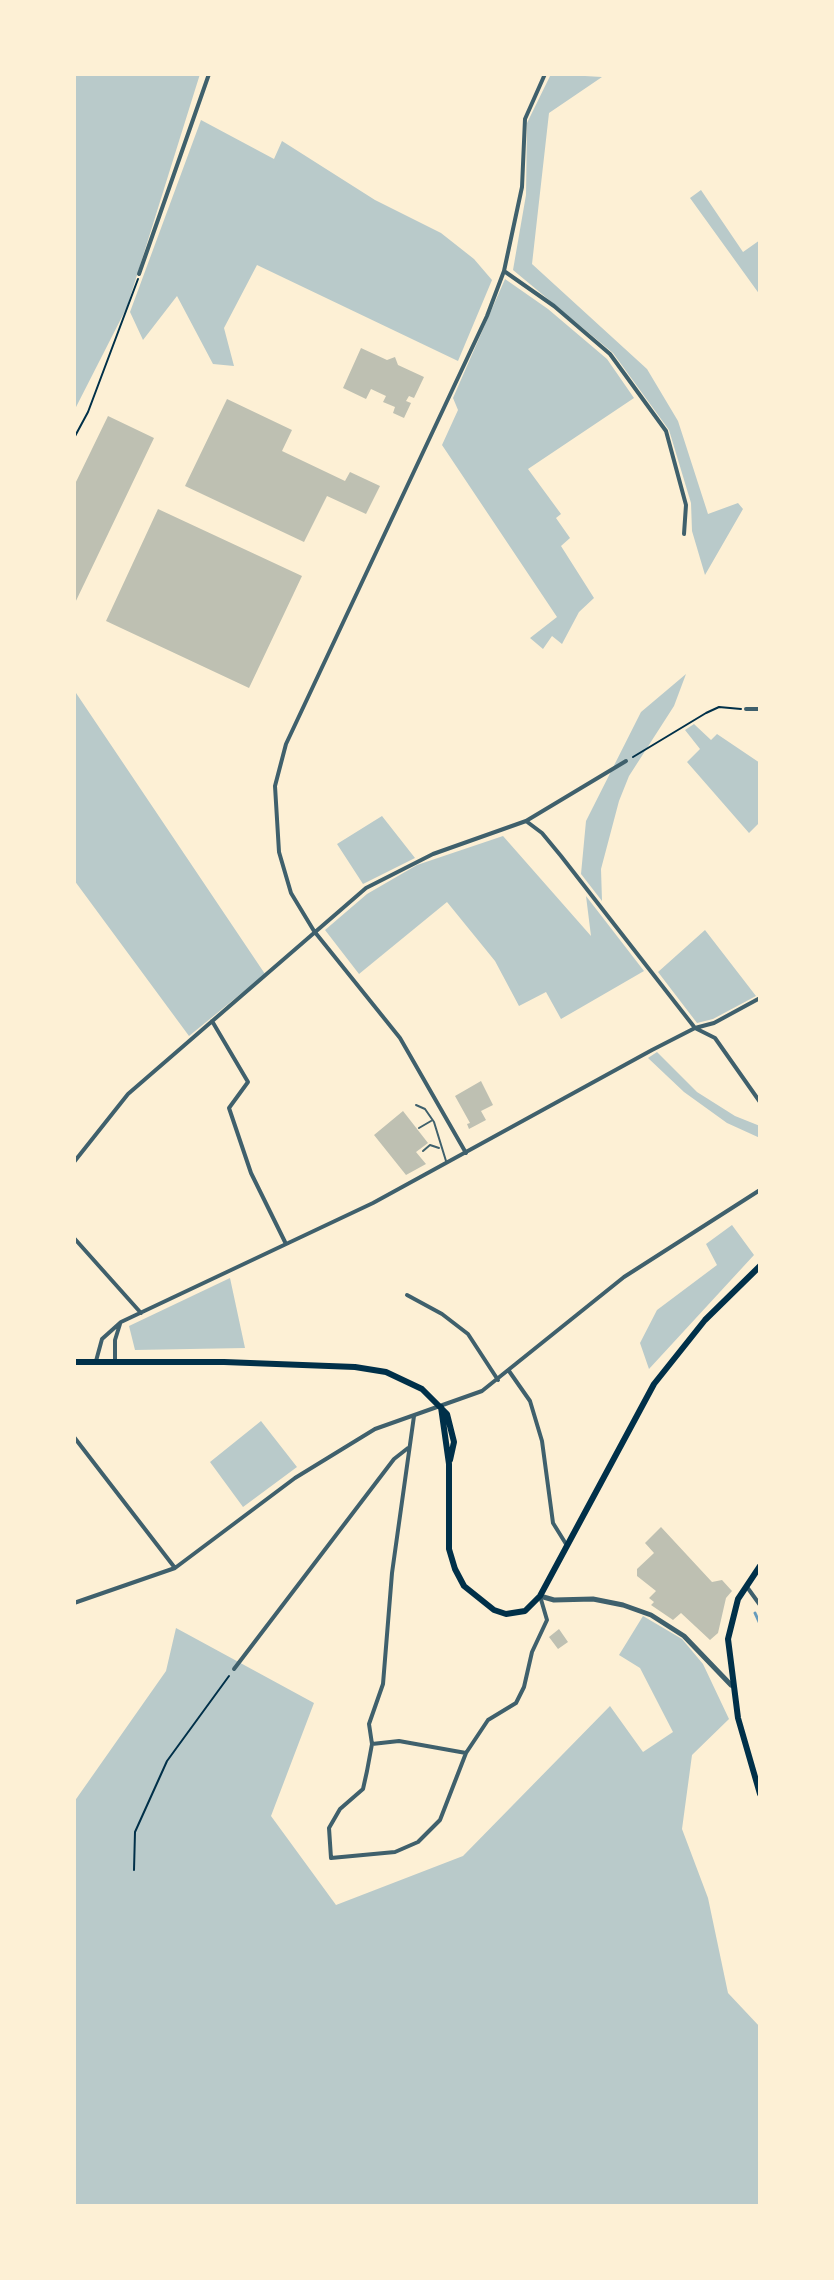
<!DOCTYPE html>
<style>
body{margin:0}
#map{position:relative;width:834px;height:2280px;overflow:hidden;background:#fdf0d5;font-family:Helvetica,sans-serif}
canvas{display:block}
.frame{position:absolute;inset:0;border:76px solid #fdf0d5;pointer-events:none}
</style>
<div id="map">
<canvas width="834" height="2280"></canvas>
<div class="frame"></div>
</div>
<script>
const context = document.querySelector('canvas').getContext('2d');
context.lineJoin = 'round';
function fillPath(path, color) {
  context.fillStyle = color;
  context.fill(path, 'evenodd');
}
function shape(rows) {
  const path = new Path2D();
  for (const r of rows) {
    path.moveTo(r[0], r[1]);
    for (let i = 2; i < r.length; i += 2) path.lineTo(r[i], r[i + 1]);
  }
  return path;
}
function stroke(path, color, width, dash) {
  context.strokeStyle = color;
  context.lineWidth = width;
  context.lineCap = dash ? 'butt' : 'round';
  context.setLineDash(dash || []);
  context.stroke(path);
}
const green = shape([
 [74,74,200,74,127,307,74,411],
 [551,74,602,77,549,113,532,264,647,369,678,421,708,514,738,503,743,509,705,575,692,531,691,503,669,430,613,353,513,270,526,195,527,123],
 [201,120,274,159,282,141,375,200,441,233,474,259,492,280,458,361,257,265,224,328,234,366,213,364,177,296,143,340,130,312],
 [701,190,743,252,760,240,760,295,690,198],
 [505,279,548,309,607,359,634,398,528,469,561,514,556,518,570,538,561,546,594,598,579,612,562,644,552,636,543,649,530,638,557,617,442,445,458,410,453,398],
 [686,674,674,706,629,776,619,801,601,869,602,901,581,874,586,821,641,712],
 [74,690,265,974,189,1036,74,880],
 [694,724,711,740,717,734,760,763,760,822,749,833,687,762,700,749,685,730],
 [382,816,415,858,363,884,337,844],
 [503,836,591,936,586,896,644,971,561,1019,546,992,519,1006,495,961,447,902,359,974,325,930,367,894,417,865],
 [705,930,756,996,713,1019,697,1023,658,972],
 [657,1052,697,1092,735,1116,760,1126,760,1138,727,1123,684,1092,648,1058],
 [732,1225,754,1255,649,1369,640,1343,657,1310,717,1265,706,1244],
 [230,1278,245,1348,135,1350,129,1326],
 [261,1421,297,1467,243,1507,210,1462],
 [643,1616,682,1639,703,1664,729,1719,692,1755,682,1829,708,1898,728,1993,760,2027,760,2206,74,2206,74,1802,166,1671,176,1628,314,1703,271,1816,336,1905,463,1856,610,1706,643,1752,673,1732,640,1668,619,1655]
]);
const stream = shape([
 [755,1613,760,1624]
]);
const building = shape([
 [361,348,387,360,395,357,398,365,424,377,414,398,409,396,406,401,411,403,404,418,393,413,395,407,383,402,386,396,371,389,366,399,343,388],
 [227,399,292,430,282,451,345,481,350,472,380,486,366,514,327,496,304,542,185,486],
 [108,416,154,438,74,605,74,486],
 [158,509,302,576,249,688,106,621],
 [481,1081,493,1105,481,1111,486,1120,469,1129,467,1124,470,1123,455,1096],
 [403,1111,428,1143,416,1152,426,1164,406,1175,374,1135],
 [661,1527,712,1582,722,1580,732,1591,726,1598,718,1633,710,1640,681,1613,673,1620,651,1605,654,1602,649,1598,656,1591,637,1576,637,1569,654,1553,645,1543],
 [559,1629,568,1642,558,1649,549,1637]
]);
const path = shape([
 [74,438,88,412,138,279],
 [633,757,706,713,719,707,741,709],
 [134,1870,135,1832,167,1761,229,1676]
]);
const service = shape([
 [416,1105,425,1109,434,1122,446,1161],
 [419,1128,431,1121],
 [423,1151,430,1145,439,1148]
]);
const minor = shape([
 [504,271,554,306,610,354,666,431,686,505,684,534],
 [139,274,209,74],
 [746,709,760,709],
 [526,821,542,833,561,856,695,1028,715,1038,760,1102],
 [212,1021,248,1082,229,1108,251,1173,286,1244],
 [466,1153,400,1038,314,931,291,893,279,852,275,786,286,744,487,316,504,271,522,187,525,119,545,74],
 [74,1162,128,1094,366,888,433,854,526,821,626,761],
 [74,1238,141,1313],
 [407,1295,442,1314,468,1334,498,1380],
 [96,1361,102,1339,121,1322,373,1203,652,1050,695,1028,714,1023,760,998],
 [115,1361,115,1340,120,1324],
 [509,1371,530,1401,542,1441,553,1523,566,1544],
 [414,1416,392,1573,383,1684,369,1724,372,1744,367,1771,363,1789,340,1809,329,1828,331,1858,395,1852,418,1842,440,1820,466,1753,488,1720,516,1703,524,1687,532,1652,547,1620,540,1596],
 [74,1437,175,1568],
 [747,1587,760,1605],
 [74,1603,175,1568,295,1478,375,1429,482,1391,624,1277,760,1190],
 [234,1669,394,1459,408,1448],
 [372,1744,399,1741,466,1753]
]);
const tertiary = shape([
 [540,1596,554,1600,593,1599,623,1605,651,1615,684,1636,731,1685]
]);
const secondary = shape([
 [74,1362,224,1362,355,1367,386,1372,422,1389,447,1414,454,1442,450,1460],
 [441,1407,449,1464,449,1549,455,1569,464,1586,494,1610,506,1614,525,1611,540,1596,654,1384,705,1320,760,1266],
 [760,1566,738,1599,728,1639,738,1718,760,1794]
]);
fillPath(green, '#b9caca');
stroke(stream, '#669bbc', 3);
fillPath(building, '#bec0b2');
stroke(path, '#003049', 2);
stroke(service, '#3f606c', 2);
stroke(minor, '#3f606c', 4);
stroke(tertiary, '#3f606c', 5);
stroke(secondary, '#003049', 6);
</script>
